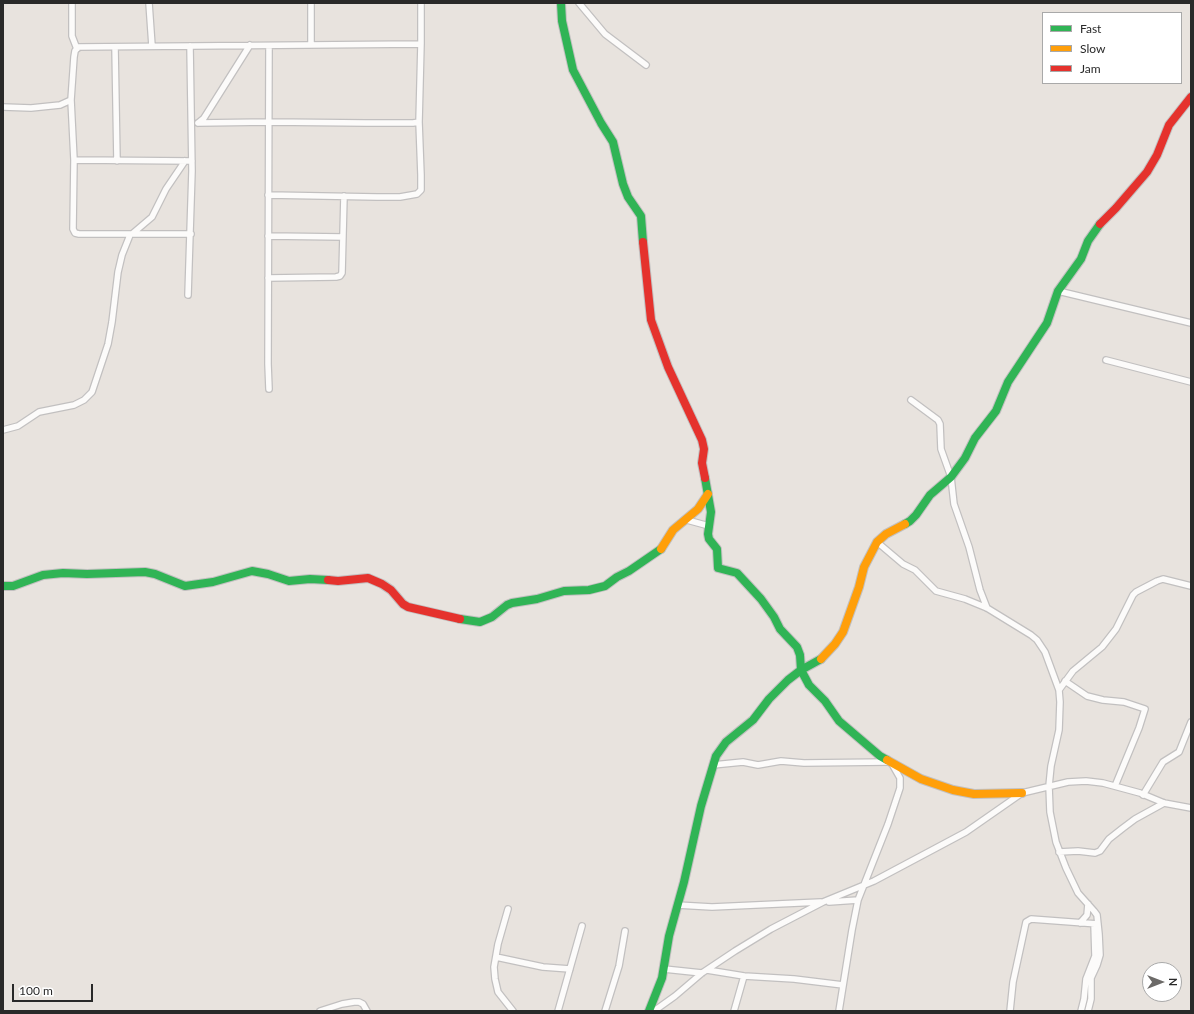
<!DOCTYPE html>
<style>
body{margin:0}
#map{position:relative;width:1194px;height:1014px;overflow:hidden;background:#e8e3de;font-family:Lato,sans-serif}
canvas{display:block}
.frame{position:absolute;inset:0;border:4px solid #292929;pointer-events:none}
.legend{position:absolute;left:1042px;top:12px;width:140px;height:72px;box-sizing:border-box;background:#fff;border:1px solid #a9a9a9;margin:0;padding:5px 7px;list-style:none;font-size:12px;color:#292929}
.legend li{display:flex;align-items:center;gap:8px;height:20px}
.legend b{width:20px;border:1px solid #a9a9a9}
.north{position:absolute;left:1142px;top:962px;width:40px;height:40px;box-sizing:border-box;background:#fff;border:1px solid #a9a9a9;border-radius:50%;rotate:90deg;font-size:11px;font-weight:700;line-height:16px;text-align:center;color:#292929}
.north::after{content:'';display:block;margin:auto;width:14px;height:18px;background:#6c6a68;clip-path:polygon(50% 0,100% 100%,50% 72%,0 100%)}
.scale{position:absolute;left:12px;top:984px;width:81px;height:18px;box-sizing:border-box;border:2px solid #292929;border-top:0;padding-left:5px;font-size:12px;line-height:14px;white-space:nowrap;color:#292929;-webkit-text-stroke:3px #fff;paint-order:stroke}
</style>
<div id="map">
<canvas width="1194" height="1014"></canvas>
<div class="frame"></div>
<ul class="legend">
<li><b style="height:5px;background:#30b455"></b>Fast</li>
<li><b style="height:5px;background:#ff9f0a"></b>Slow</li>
<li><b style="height:5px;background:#e5322d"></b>Jam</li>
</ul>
<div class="north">N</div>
<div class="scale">100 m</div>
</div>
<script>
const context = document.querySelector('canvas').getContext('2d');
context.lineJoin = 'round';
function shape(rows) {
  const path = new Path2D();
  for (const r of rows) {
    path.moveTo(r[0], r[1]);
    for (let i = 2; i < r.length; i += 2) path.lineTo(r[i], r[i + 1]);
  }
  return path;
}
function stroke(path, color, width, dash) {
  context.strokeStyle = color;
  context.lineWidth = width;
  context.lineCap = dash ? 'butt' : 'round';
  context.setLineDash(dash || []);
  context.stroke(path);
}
const street = shape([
 [72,3,72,36,77,49],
 [149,3,152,46],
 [579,3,605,34,646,65],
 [311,45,311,3],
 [269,46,268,364,269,389],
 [115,47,117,161],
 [71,100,74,160,73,229,75,233,79,234,191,234],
 [3,107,31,108,60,105,71,100,74,57,75,51,78,47,421,44],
 [198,123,269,122,366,123,413,123,419,122,421,44,421,3],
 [198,123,204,118,250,45],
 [74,160,192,161],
 [268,195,377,197,400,197,417,194,421,190,421,175,419,122],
 [132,234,152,217,166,189,185,161],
 [268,236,343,237],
 [268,278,336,277,340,276,342,273,344,196],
 [1058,291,1191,323],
 [188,295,192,171,190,46],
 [1106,360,1191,382],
 [911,400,938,420,940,424,941,449,951,477,954,504,969,547,980,590,987,608],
 [3,430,18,426,39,412,74,405,84,400,92,392,108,344,112,322,118,272,122,255,130,235],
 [687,520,709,526],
 [877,542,903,564,915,570,936,591,965,599,987,608,1031,635,1037,640,1045,652,1059,690,1060,702,1059,730,1051,766,1049,786,1050,812,1056,842,1066,868,1078,893,1094,911,1097,915,1099,934,1100,955,1097,965,1091,978,1091,999,1088,1011],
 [1065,681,1087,696,1103,700,1124,702,1145,709,1139,728,1115,786],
 [1059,690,1073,671,1102,647,1116,629,1133,595,1136,592,1157,581,1163,579,1191,586],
 [713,765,743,762,758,765,781,761,804,763,888,762],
 [1143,795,1163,762,1179,752,1191,722],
 [1059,852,1078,851,1095,853,1100,851,1109,839,1123,828,1135,819,1164,803],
 [829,902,858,900],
 [677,905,712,907,821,902],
 [508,909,498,944,494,967,495,979,498,992,513,1011],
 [1080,923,1087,915,1088,904],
 [496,957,543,967,570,969],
 [664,969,702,973],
 [707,970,744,976,794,979,843,985],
 [320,1011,342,1004,354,1002,359,1002,363,1004,367,1011],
 [558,1011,582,926],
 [605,1011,619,966,625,931],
 [654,1011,675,996,702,973,735,951,771,929,823,902,874,881,936,848,966,832,1022,793,1068,782,1086,781,1103,783,1140,793,1164,803,1191,808],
 [734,1011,744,976],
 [839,1011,852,930,858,900,888,824,900,788,900,778,892,764],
 [1010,1011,1013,982,1026,922,1031,919,1098,924],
 [1081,1011,1084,999,1086,979,1095,956,1094,924]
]);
const fast = shape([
 [561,3,562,21,573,70,601,123,613,142,623,184,628,197,641,216,643,242],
 [705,478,711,512,708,534,709,539,717,549,718,568,737,573,761,599,774,617,780,629,797,647,800,655,801,670,809,685,825,701,839,721,880,756,887,760],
 [905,524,910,521,916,515,930,495,951,477,965,458,975,438,996,411,1008,382,1047,323,1058,291,1081,259,1088,241,1100,224],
 [3,586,13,586,43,575,63,573,87,574,145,572,155,574,185,586,213,582,252,571,268,574,289,581,310,579,328,580],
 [460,619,480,622,492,617,507,605,512,603,537,599,564,591,589,590,605,586,617,577,629,571,661,549],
 [649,1011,662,978,669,936,684,882,701,806,716,756,726,742,753,720,769,699,788,680,801,670,821,659]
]);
const slow = shape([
 [661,549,673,530,698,509,708,494],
 [821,659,835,644,843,632,859,587,864,567,877,542,886,534,905,524],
 [887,760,921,779,953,790,974,794,1022,793]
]);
const jam = shape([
 [1100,224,1116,208,1147,172,1157,155,1169,125,1191,97],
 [643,242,651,320,668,367,702,440,704,449,702,463,705,478],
 [328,580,338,581,368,578,382,584,391,590,403,604,408,607,460,619]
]);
stroke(street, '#c2c0c0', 8);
stroke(fast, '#c2c0c0', 10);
stroke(slow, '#c2c0c0', 10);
stroke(jam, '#c2c0c0', 10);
stroke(street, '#fcfbfa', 5.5);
stroke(fast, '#30b455', 8);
stroke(slow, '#ff9f0a', 8);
stroke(jam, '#e5322d', 8);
</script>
